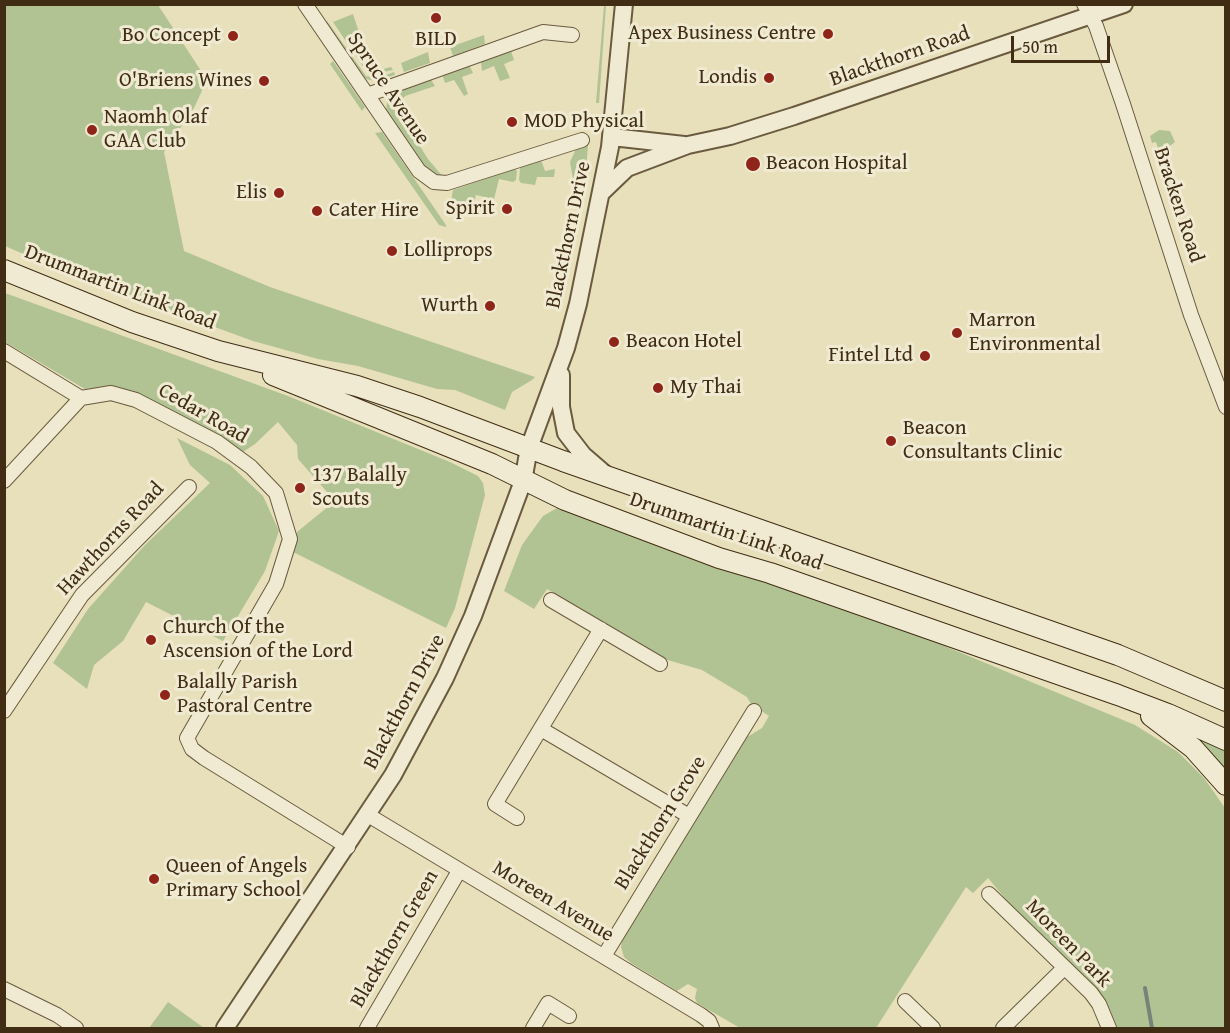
<!DOCTYPE html>
<style>
body{margin:0}
#map{position:relative;width:1230px;height:1033px;overflow:hidden;background:#e8dfbb;font-family:"Gentium Book Plus",serif}
canvas{display:block}
.frame{position:absolute;inset:0;border:6px solid #402d14;pointer-events:none}
.scale{position:absolute;left:1011px;top:36px;width:99px;height:27px;box-sizing:border-box;border:3px solid #402d14;border-top:0;padding-left:8px;font-size:18px;line-height:21px;white-space:nowrap;color:#402d14;-webkit-text-stroke:4px #f0ead3;paint-order:stroke}
</style>
<div id="map">
<canvas width="1230" height="1033"></canvas>
<div class="frame"></div>
<div class="scale">50 m</div>
</div>
<script>
const context = document.querySelector('canvas').getContext('2d');
context.lineJoin = 'round';
function fillPath(path, color) {
  context.fillStyle = color;
  context.fill(path, 'evenodd');
}
function shape(rows) {
  const path = new Path2D();
  for (const r of rows) {
    path.moveTo(r[0], r[1]);
    for (let i = 2; i < r.length; i += 2) path.lineTo(r[i], r[i + 1]);
  }
  return path;
}
function stroke(path, color, width, dash) {
  context.strokeStyle = color;
  context.lineWidth = width;
  context.lineCap = dash ? 'butt' : 'round';
  context.setLineDash(dash || []);
  context.stroke(path);
}
function write(font, color, halo, rows, align = 'center') {
  context.font = font + ' "Gentium Book Plus",serif';
  context.lineWidth = 6;
  context.setLineDash([]);
  context.textBaseline = 'middle';
  context.strokeStyle = halo;
  context.fillStyle = color;
  for (const [text, x, y, turn = 0] of rows) {
    context.save();
    context.translate(x, y);
    context.rotate((+turn || 0) * Math.PI / 180);
    context.textAlign = isNaN(turn) ? turn : align;
    if (halo) context.strokeText(text, 0, 0);
    context.fillText(text, 0, 0);
    context.restore();
  }
}
const green = shape([
 [4,5,158,5,207,80,194,108,164,152,184,251,270,287,535,377,532,380,512,392,505,410,455,390,437,389,358,366,318,359,253,341,72,275,5,246],
 [604,5,606,5,599,103,596,103],
 [353,14,372,72,391,67,393,70,374,74,364,68,333,22],
 [327,21,366,76,378,78,394,72,395,75,375,81,366,79,324,23],
 [484,35,485,44,453,56,450,47],
 [511,51,514,60,504,64,510,78,500,81,494,66,482,71,481,62],
 [428,52,430,63,404,72,401,63],
 [333,61,365,107,362,111,330,64],
 [469,65,473,73,462,77,468,94,464,96,454,80,445,83,442,74],
 [430,78,435,86,405,96,399,104,399,113,428,159,444,178,425,168,386,111,387,101,392,93],
 [1159,130,1170,131,1175,142,1166,149,1173,169,1162,172,1156,154,1159,152,1156,142,1152,143,1150,136],
 [382,132,446,225,446,227,439,225,375,133],
 [588,146,585,182,583,187,574,185,570,162,576,149],
 [541,160,545,171,555,169,554,177,537,177,535,185,521,183,519,180,520,168],
 [515,169,517,171,516,180,513,182,499,179,494,199,476,195,473,205,465,203,464,207,451,201,453,190],
 [5,293,288,396,450,462,478,476,483,483,485,495,455,608,446,628,293,552,297,532,335,501,298,459,297,445,278,422,255,444,243,452,143,396,113,387,85,389,5,342],
 [177,438,230,465,263,496,279,531,265,571,223,641,146,602,123,641,94,665,87,689,53,663,88,609,145,545,210,483,190,465],
 [557,508,592,519,680,554,906,630,1135,725,1178,752,1204,778,1225,808,1225,1028,1116,1028,1106,1003,1097,989,1008,902,988,878,973,893,966,887,876,1028,740,1028,697,1003,695,998,697,989,688,984,677,991,631,963,624,957,621,947,622,941,747,737,762,728,769,716,751,704,747,697,702,670,664,659,547,589,534,609,504,591,522,545,543,516],
 [1174,726,1225,748,1225,775],
 [168,1002,204,1028,149,1028]
]);
const stream = shape([
 [1145,988,1152,1028]
]);
const minor = shape([
 [305,4,419,171,434,182,447,183,582,140],
 [1084,4,1096,26,1123,104,1191,315,1226,407],
 [367,95,543,32,572,35],
 [4,351,81,398,111,393,136,400,217,442,251,467,276,493,290,539,276,584,187,738,192,749,204,758,348,847],
 [4,481,81,398],
 [551,600,660,664],
 [4,711,82,595,189,487],
 [541,729,689,816],
 [368,815,701,1015,709,1021,712,1028],
 [517,818,495,804,601,629],
 [989,894,1091,993,1099,1004,1109,1028],
 [604,956,754,711],
 [4,989,57,1015,76,1028],
 [905,1001,933,1028],
 [367,1028,459,871],
 [533,1028,548,1003,569,1016],
 [1003,1028,1064,968]
]);
const tertiary = shape([
 [612,137,684,145],
 [602,192,627,168,688,145,730,136,794,116,1124,4],
 [561,375,561,407,566,433,583,455,605,474],
 [225,1028,393,775,445,678,473,616,523,481,529,448,566,348,578,304,610,147,624,4]
]);
const secondary = shape([
 [4,270,132,322,218,351,357,386,420,407,563,461,1118,655,1226,701],
 [273,375,492,464,565,500,719,558,770,573,1118,695,1168,714,1226,740],
 [1151,716,1193,748,1226,785]
]);
const markers = [
 [436,18,6,"#8f2418"],
 [828,34,6,"#8f2418"],
 [233,36,6,"#8f2418"],
 [769,78,6,"#8f2418"],
 [264,81,6,"#8f2418"],
 [512,122,6,"#8f2418"],
 [92,130,6,"#8f2418"],
 [753,164,8,"#8f2418"],
 [279,193,6,"#8f2418"],
 [507,209,6,"#8f2418"],
 [317,211,6,"#8f2418"],
 [392,251,6,"#8f2418"],
 [490,306,6,"#8f2418"],
 [957,333,6,"#8f2418"],
 [614,342,6,"#8f2418"],
 [925,356,6,"#8f2418"],
 [658,388,6,"#8f2418"],
 [891,441,6,"#8f2418"],
 [300,488,6,"#8f2418"],
 [151,640,6,"#8f2418"],
 [165,695,6,"#8f2418"],
 [154,879,6,"#8f2418"]
];
const poiNames = [
 ["Apex Business Centre",816,34,"right"],
 ["Bo Concept",221,36,"right"],
 ["BILD",436,40,"center"],
 ["Londis",757,78,"right"],
 ["O'Briens Wines",252,81,"right"],
 ["Naomh Olaf",104,118],
 ["GAA Club",104,142],
 ["MOD Physical",524,122],
 ["Beacon Hospital",766,164],
 ["Elis",267,193,"right"],
 ["Spirit",495,209,"right"],
 ["Cater Hire",329,211],
 ["Lolliprops",404,251],
 ["Wurth",478,306,"right"],
 ["Marron",969,321],
 ["Environmental",969,345],
 ["Beacon Hotel",626,342],
 ["Fintel Ltd",913,356,"right"],
 ["My Thai",670,388],
 ["Beacon",903,429],
 ["Consultants Clinic",903,453],
 ["137 Balally",312,476],
 ["Scouts",312,500],
 ["Church Of the",163,628],
 ["Ascension of the Lord",163,652],
 ["Balally Parish",177,683],
 ["Pastoral Centre",177,707],
 ["Queen of Angels",166,867],
 ["Primary School",166,891]
];
const streetNames = [
 ["Blackthorn Road",900,57,-19],
 ["Spruce Avenue",388,89,56],
 ["Bracken Road",1178,205,72],
 ["Blackthorn Drive",569,235,-78],
 ["Drummartin Link Road",120,288,21],
 ["Cedar Road",203,414,30],
 ["Drummartin Link Road",726,532,19],
 ["Hawthorns Road",111,539,-47],
 ["Blackthorn Drive",405,702,-62],
 ["Blackthorn Grove",661,823,-58],
 ["Moreen Avenue",553,902,31],
 ["Blackthorn Green",395,939,-60],
 ["Moreen Park",1068,944,46]
];
fillPath(green, '#b2c393');
stroke(stream, '#778278', 4);
stroke(minor, '#6a5a3e', 16);
stroke(tertiary, '#6a5a3e', 20);
stroke(secondary, '#402d14', 22);
stroke(minor, '#f0ead3', 14);
stroke(tertiary, '#f0ead3', 16);
stroke(secondary, '#f0ead3', 20);
for (const [x, y, r, color] of markers) {
  const dot = new Path2D();
  dot.arc(x, y, r, 0, 2 * Math.PI);
  context.fillStyle = color;
  context.fill(dot);
  stroke(dot, '#f0ead3', 2);
}
write('21px', '#402d14', '#f0ead3', poiNames, 'left');
write('21px', '#402d14', '#f0ead3', streetNames);
</script>
